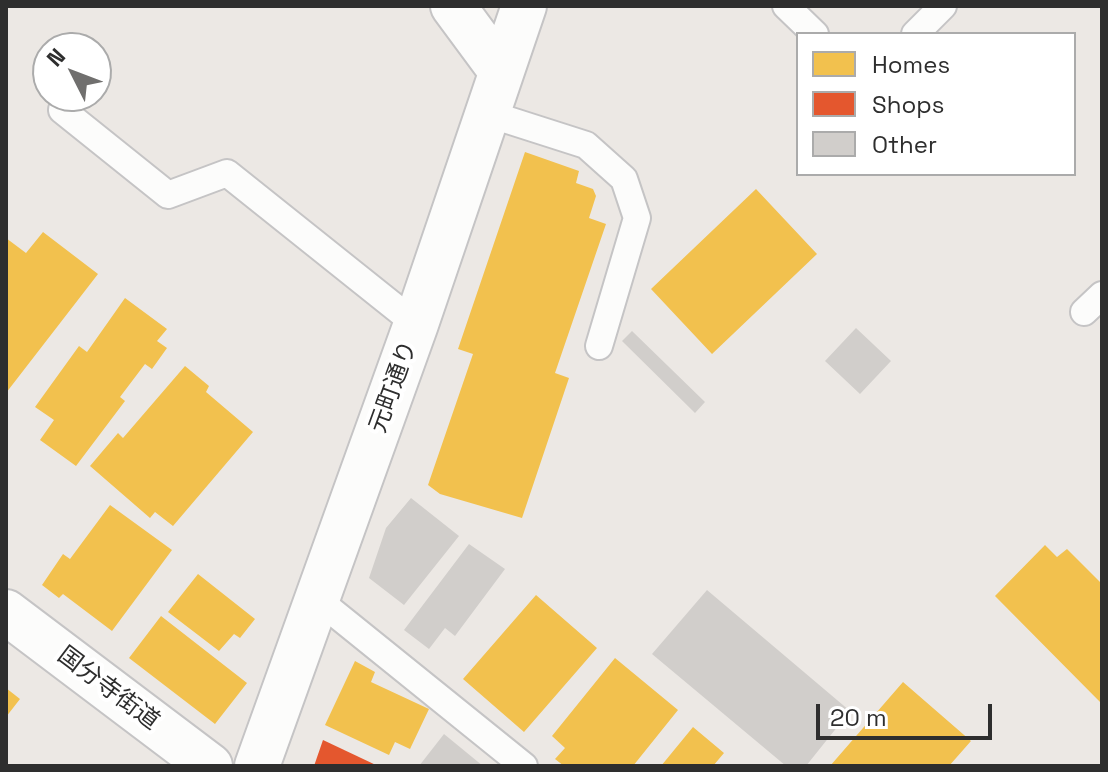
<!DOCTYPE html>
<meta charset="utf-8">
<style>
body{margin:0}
#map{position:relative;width:1108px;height:772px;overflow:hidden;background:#ece8e4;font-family:"Space Grotesk",sans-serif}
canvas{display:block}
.frame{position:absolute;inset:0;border:8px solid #2e2e2e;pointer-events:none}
.legend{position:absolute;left:796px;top:32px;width:280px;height:144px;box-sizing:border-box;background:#fff;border:2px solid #ababab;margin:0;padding:10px 14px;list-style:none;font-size:24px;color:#2e2e2e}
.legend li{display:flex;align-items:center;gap:16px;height:40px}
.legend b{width:40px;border:2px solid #ababab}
.north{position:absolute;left:32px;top:32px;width:80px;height:80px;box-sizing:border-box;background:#fff;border:2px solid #ababab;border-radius:50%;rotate:312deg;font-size:22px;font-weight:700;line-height:32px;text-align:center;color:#2e2e2e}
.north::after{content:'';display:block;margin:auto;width:28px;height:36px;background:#706f6e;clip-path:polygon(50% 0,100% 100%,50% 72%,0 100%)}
.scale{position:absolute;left:816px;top:704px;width:176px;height:36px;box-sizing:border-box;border:4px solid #2e2e2e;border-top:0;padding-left:10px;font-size:24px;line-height:28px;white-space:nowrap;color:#2e2e2e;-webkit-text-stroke:6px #fff;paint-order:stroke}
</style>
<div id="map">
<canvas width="1108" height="772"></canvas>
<div class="frame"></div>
<ul class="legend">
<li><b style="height:22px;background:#f2c14e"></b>Homes</li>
<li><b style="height:22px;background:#e4572e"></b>Shops</li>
<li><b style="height:22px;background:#d1cecb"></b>Other</li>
</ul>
<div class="north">N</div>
<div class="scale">20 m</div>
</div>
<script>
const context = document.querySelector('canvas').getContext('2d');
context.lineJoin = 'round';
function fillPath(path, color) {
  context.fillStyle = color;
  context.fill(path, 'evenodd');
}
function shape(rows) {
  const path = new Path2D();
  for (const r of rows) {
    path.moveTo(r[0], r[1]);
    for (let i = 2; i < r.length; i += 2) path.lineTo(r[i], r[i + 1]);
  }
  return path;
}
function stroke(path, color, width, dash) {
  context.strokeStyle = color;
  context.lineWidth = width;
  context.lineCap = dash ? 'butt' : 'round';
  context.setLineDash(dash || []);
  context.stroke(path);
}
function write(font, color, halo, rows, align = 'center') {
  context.font = font + ' "Space Grotesk","Noto Sans JP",sans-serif';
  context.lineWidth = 8;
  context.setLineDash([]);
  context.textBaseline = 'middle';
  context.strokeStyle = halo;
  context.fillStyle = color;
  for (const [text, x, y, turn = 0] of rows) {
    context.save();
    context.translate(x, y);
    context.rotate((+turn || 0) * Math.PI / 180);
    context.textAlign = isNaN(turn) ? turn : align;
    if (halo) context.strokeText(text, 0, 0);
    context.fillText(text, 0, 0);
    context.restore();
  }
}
const homes = shape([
 [525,152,579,171,576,183,593,189,596,196,589,218,606,224,555,373,569,378,522,518,440,494,428,485,473,354,458,349],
 [756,189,817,254,712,354,651,289],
 [43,232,98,274,6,393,6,238,26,253],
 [125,298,167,329,157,341,167,348,152,369,145,364,120,397,125,401,76,466,40,440,54,420,35,407,79,346,87,352],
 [185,366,209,386,206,392,253,432,173,526,155,512,150,518,90,466,118,433,123,438],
 [110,505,172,550,112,631,63,594,59,598,42,585,63,554,70,559],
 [1045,545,1057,557,1067,549,1102,584,1102,704,995,596],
 [198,574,255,619,240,638,234,634,219,651,168,612],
 [536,595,597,648,524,732,463,679],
 [161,616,247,683,215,724,129,658],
 [615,658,678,710,633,766,564,766,555,759,565,748,552,736],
 [355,661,375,672,371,682,429,709,410,749,395,742,389,755,325,725],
 [903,682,971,741,949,766,830,766],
 [6,688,20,699,6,717],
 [693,727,724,753,713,766,661,766]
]);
const shops = shape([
 [323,740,378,766,314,766]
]);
const building = shape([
 [856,328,891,361,860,394,825,361],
 [632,331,705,402,695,413,622,341],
 [411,498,459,536,404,605,369,578,386,528],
 [469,544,505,569,455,636,445,628,429,649,404,630],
 [707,590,850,711,806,766,786,766,652,654],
 [444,734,483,766,419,766]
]);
const lane = shape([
 [786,6,815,34],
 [915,34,943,6],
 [62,110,168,195,227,173,416,324],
 [486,113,586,145,624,179,637,218,599,346],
 [1084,312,1102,295],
 [317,599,524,766]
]);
const street = shape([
 [453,6,501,71],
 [257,766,416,324,524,6]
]);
const secondary = shape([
 [6,612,210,766]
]);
const streetNames = [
 ["元町通り",394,387,-70],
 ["国分寺街道",108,689,37]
];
fillPath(homes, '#f2c14e');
fillPath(shops, '#e4572e');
fillPath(building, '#d1cecb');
stroke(lane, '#c5c4c5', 30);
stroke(street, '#c5c4c5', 48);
stroke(secondary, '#c5c4c5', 48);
stroke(lane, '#fcfcfb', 26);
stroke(street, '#fcfcfb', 44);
stroke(secondary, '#fcfcfb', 44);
write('24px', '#2e2e2e', '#fff', streetNames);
</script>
